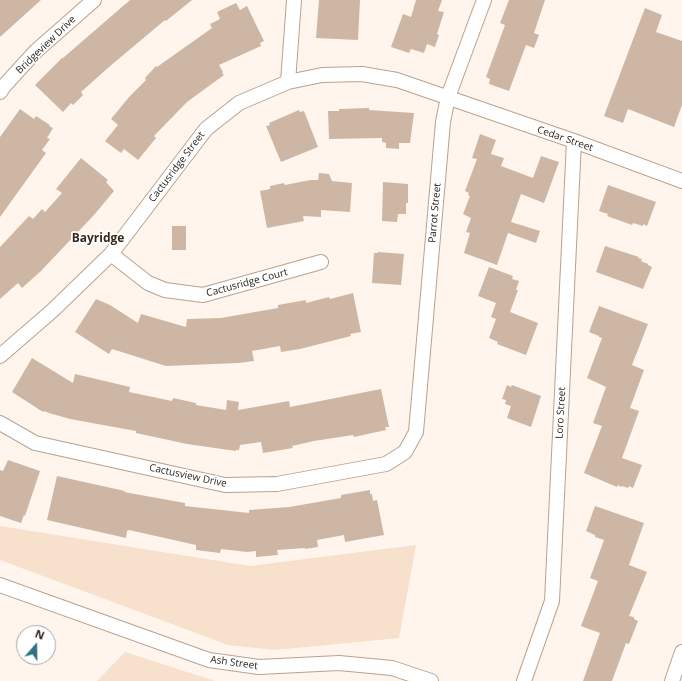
<!DOCTYPE html>
<style>
body{margin:0}
#map{position:relative;width:682px;height:681px;overflow:hidden;background:#fff5ed;font-family:"Open Sans",sans-serif}
canvas{display:block}
.north{position:absolute;left:16px;top:625px;width:40px;height:40px;box-sizing:border-box;background:#fff;border:1px solid #a9a6a3;border-radius:50%;rotate:20deg;font-size:11px;font-weight:700;line-height:16px;text-align:center;color:#282019}
.north::after{content:'';display:block;margin:auto;width:14px;height:18px;background:#2d7381;clip-path:polygon(50% 0,100% 100%,50% 72%,0 100%)}
</style>
<div id="map">
<canvas width="682" height="681"></canvas>
<div class="north">N</div>
</div>
<script>
const context = document.querySelector('canvas').getContext('2d');
context.lineJoin = 'round';
function fillPath(path, color) {
  context.fillStyle = color;
  context.fill(path, 'evenodd');
}
function shape(rows) {
  const path = new Path2D();
  for (const r of rows) {
    path.moveTo(r[0], r[1]);
    for (let i = 2; i < r.length; i += 2) path.lineTo(r[i], r[i + 1]);
  }
  return path;
}
function stroke(path, color, width, dash) {
  context.strokeStyle = color;
  context.lineWidth = width;
  context.lineCap = dash ? 'butt' : 'round';
  context.setLineDash(dash || []);
  context.stroke(path);
}
function write(font, color, halo, rows, align = 'center') {
  context.font = font + ' "Open Sans",sans-serif';
  context.lineWidth = 3.5;
  context.setLineDash([]);
  context.textBaseline = 'middle';
  context.strokeStyle = halo;
  context.fillStyle = color;
  for (const [text, x, y, turn = 0] of rows) {
    context.save();
    context.translate(x, y);
    context.rotate((+turn || 0) * Math.PI / 180);
    context.textAlign = isNaN(turn) ? turn : align;
    if (halo) context.strokeText(text, 0, 0);
    context.fillText(text, 0, 0);
    context.restore();
  }
}
const green = shape([
 [0,526,250,566,416,545,399,638,275,650,228,645,0,560],
 [125,652,215,681,97,681]
]);
const building = shape([
 [0,0,41,0,0,37],
 [130,0,192,0,166,21,165,20,109,67,81,92,83,95,73,105,71,103,63,112,35,85,62,58,63,58],
 [319,0,360,0,358,40,316,38],
 [416,0,442,0,438,11,444,12,437,34,439,35,435,47,427,44,424,53,411,49,409,53,391,47,403,14,411,17],
 [509,0,545,0,534,33,539,35,534,48,526,45,509,91,489,84,490,79,486,77,505,25,500,23],
 [236,3,240,10,247,6,264,41,260,43,261,46,219,65,223,72,222,73,224,75,187,102,154,136,156,138,138,160,124,149,121,153,105,141,118,125,111,119,129,97,146,80,145,78,156,66,157,67,212,28,210,24,220,19,217,12],
 [645,8,662,15,656,32,682,41,682,105,674,127,628,109,623,123,604,116],
 [369,108,369,110,414,113,410,143,399,143,399,149,386,148,386,143,382,142,382,138,329,139,328,111,339,111,339,109],
 [20,109,34,119,36,116,50,125,49,126,53,128,47,138,50,139,42,150,46,153,0,217,0,137],
 [299,110,300,112,304,111,318,147,281,162,266,126,270,125,269,123],
 [480,134,496,140,491,154,504,158,501,166,533,178,541,156,559,162,544,203,521,194,511,222,540,231,536,243,508,233,497,265,464,253,470,233,466,232,471,218,463,214,470,196,468,195,469,193,465,191,477,159,472,158],
 [81,158,108,180,106,182,114,191,94,215,41,271,22,288,18,283,0,299,0,247,29,216,33,219,42,209,45,212,62,193,56,189],
 [319,173,329,174,332,181,352,183,350,212,321,210,321,217,303,216,304,221,267,228,260,191,270,189,270,186,284,183,285,185,310,180,318,180],
 [383,182,408,184,408,203,406,203,406,214,398,214,397,222,382,221],
 [608,185,656,202,647,226,643,224,643,226,633,223,632,225,607,216,608,214,599,211],
 [172,226,186,226,186,250,172,250],
 [605,246,639,257,638,258,642,259,641,261,648,264,648,265,652,267,643,289,596,272],
 [378,252,404,254,401,285,372,283,374,253,378,253],
 [489,267,513,276,512,279,519,281,516,290,518,290,510,312,538,323,526,355,497,344,498,342,489,338,496,319,491,317,496,303,478,296],
 [353,293,361,332,350,334,351,336,300,349,281,352,280,346,252,351,254,361,239,363,166,366,112,349,109,354,75,332,96,299,110,305,138,323,141,314,186,327,187,319,221,318,278,308,278,305,306,300,306,303,329,297,330,299],
 [599,306,648,324,632,365,644,370,630,408,639,411,622,458,642,465,633,488,629,486,628,488,622,486,621,487,618,485,617,487,584,473,602,426,593,423,606,387,587,378,602,338,599,337,599,336,589,332],
 [32,358,73,383,75,374,130,387,129,392,172,401,173,398,196,403,196,405,226,410,227,400,239,402,238,410,289,401,290,407,381,389,389,427,385,427,386,430,354,437,353,435,314,441,292,446,293,448,263,453,261,442,240,445,239,450,236,450,236,451,187,444,136,433,136,431,70,419,49,413,44,411,43,412,12,392],
 [507,385,511,387,512,385,541,396,531,427,507,418,511,406,505,404,506,400,502,399],
 [8,460,40,471,25,516,24,515,21,523,0,516,0,470,3,471],
 [57,476,125,491,124,492,185,503,185,506,249,513,249,510,289,507,341,498,341,495,370,490,370,494,372,494,373,501,377,500,384,535,345,542,344,535,317,540,318,547,305,549,305,548,277,550,278,555,256,557,256,551,247,552,221,549,220,553,196,550,196,545,129,530,127,531,126,538,47,520],
 [595,506,644,523,629,565,647,572,629,616,634,617,634,619,638,621,629,644,626,643,612,681,583,681,600,633,581,626,598,581,590,578,604,540,595,537,595,535,586,531]
]);
const minor = shape([
 [288,82,294,0],
 [0,92,4,86,36,51,94,0],
 [111,254,148,283,165,290,203,295,321,262],
 [0,356,52,311,111,254,206,129,239,103,288,82,322,75,362,74,397,80,574,141,682,181],
 [0,423,35,443,225,485,277,484,386,464,405,452,416,432,443,122,448,97,484,0],
 [0,585,209,660,259,667,339,663,392,668,431,681],
 [524,681,552,601,574,141],
 [672,681,682,652]
]);
const streetNames = [
 ["Bridgeview Drive",46,45,-44],
 ["Cedar Street",565,139,19],
 ["Cactusridge Street",177,167,-53],
 ["Parrot Street",435,213,-85],
 ["Cactusridge Court",247,283,-15],
 ["Loro Street",561,413,-87],
 ["Cactusview Drive",188,476,12],
 ["Ash Street",234,663,8]
];
const quarterNames = [
 ["Bayridge",98,239]
];
fillPath(green, '#f7e0cc');
fillPath(building, '#cdb7a4');
stroke(minor, '#b8a290', 16);
stroke(minor, '#fff', 14);
write('10px', '#282019', '#fff', streetNames);
write('bold 12px', '#3a291a', '#fff', quarterNames);
</script>
